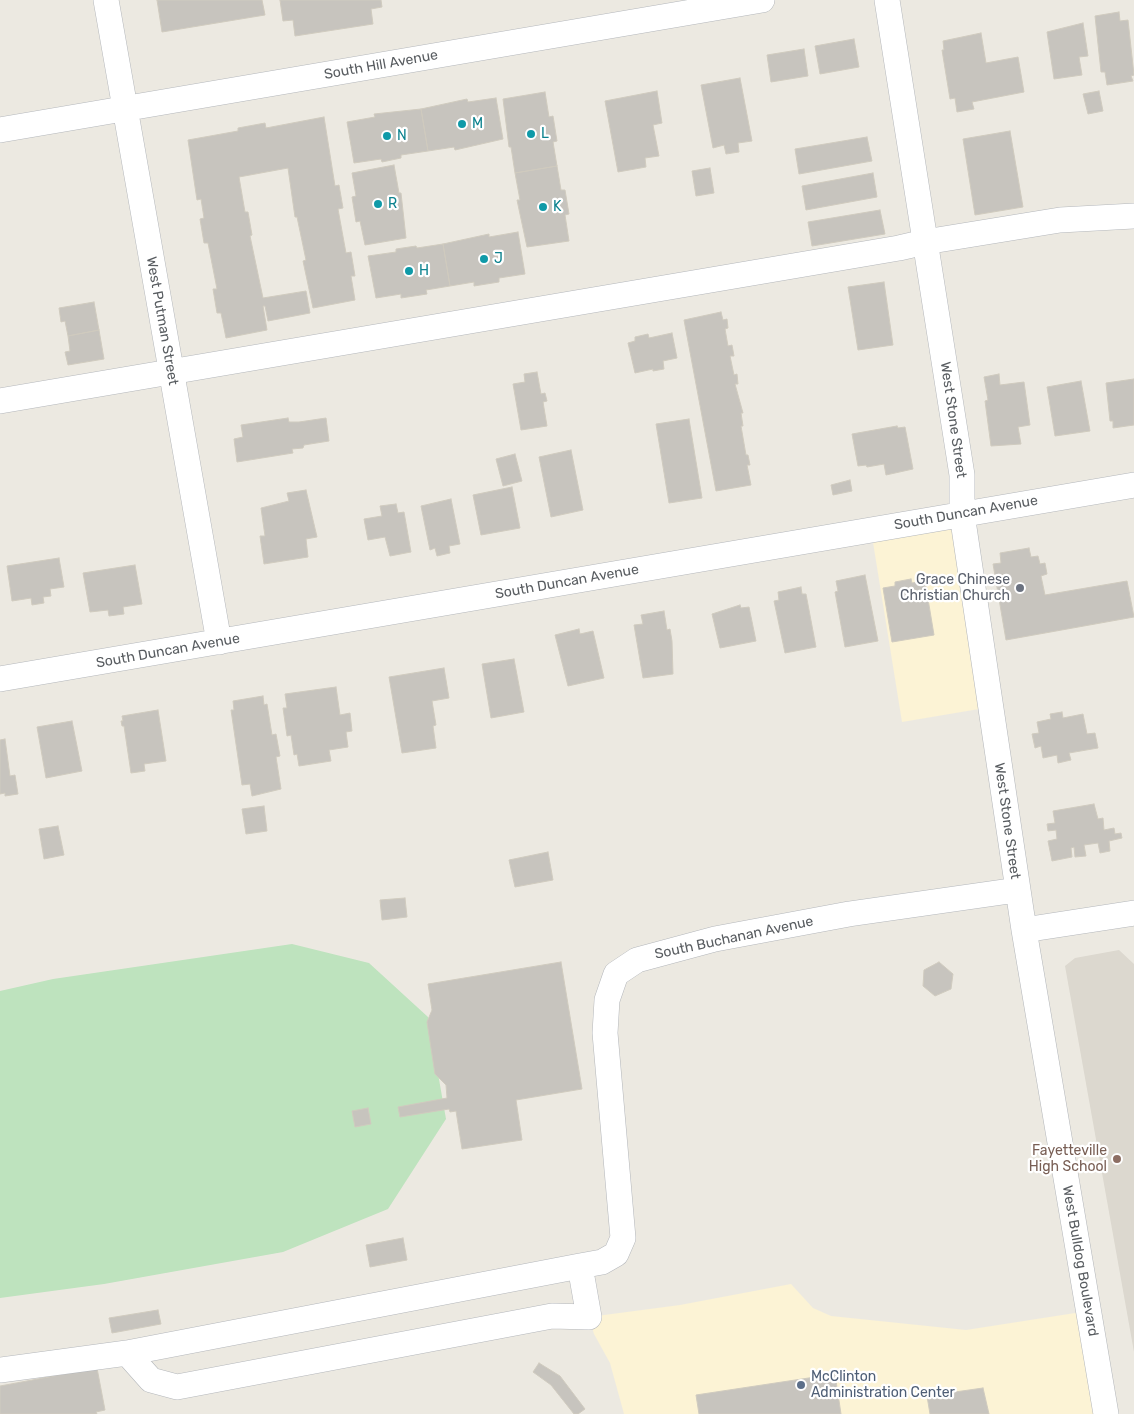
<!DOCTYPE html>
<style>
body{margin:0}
canvas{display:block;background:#ece9e1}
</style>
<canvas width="1134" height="1414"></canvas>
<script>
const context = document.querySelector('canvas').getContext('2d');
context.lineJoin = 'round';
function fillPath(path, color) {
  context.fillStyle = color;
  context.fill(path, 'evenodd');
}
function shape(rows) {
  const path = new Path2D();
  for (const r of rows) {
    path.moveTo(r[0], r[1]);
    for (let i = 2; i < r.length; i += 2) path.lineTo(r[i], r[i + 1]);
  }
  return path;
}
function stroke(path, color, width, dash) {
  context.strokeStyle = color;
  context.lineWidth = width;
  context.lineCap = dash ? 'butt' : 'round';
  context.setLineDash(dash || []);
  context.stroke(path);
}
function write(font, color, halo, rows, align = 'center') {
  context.font = font + ' Rubik,sans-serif';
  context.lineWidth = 4.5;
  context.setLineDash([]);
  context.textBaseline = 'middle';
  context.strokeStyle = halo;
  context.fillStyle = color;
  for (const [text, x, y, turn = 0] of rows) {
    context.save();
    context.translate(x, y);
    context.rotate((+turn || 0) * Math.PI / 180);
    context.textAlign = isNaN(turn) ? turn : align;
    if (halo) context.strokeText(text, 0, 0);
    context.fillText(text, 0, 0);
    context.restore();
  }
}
const commercial = shape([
 [962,514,991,707,902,722,871,530],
 [791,1284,813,1308,831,1316,966,1330,1088,1311,1106,1414,624,1414,610,1363,594,1334,589,1317,680,1305]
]);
const education = shape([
 [1119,950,1134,964,1134,1352,1065,966,1075,958]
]);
const green = shape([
 [292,944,369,963,428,1017,446,1119,388,1209,283,1252,104,1284,0,1298,0,991,53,979]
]);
const building = shape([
 [157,0,262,0,265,15,162,32,157,0],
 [280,0,381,0,382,7,371,9,373,24,295,36,293,20,283,21,280,0],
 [1119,12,1120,21,1128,20,1134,75,1131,76,1133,81,1107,85,1105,72,1101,72,1095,16,1119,12],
 [1083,23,1088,56,1079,57,1082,75,1054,79,1047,32,1083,23],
 [981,33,986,63,1018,57,1024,92,972,102,974,109,957,112,955,98,950,99,942,50,944,50,943,41,981,33],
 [854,39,859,67,820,74,815,46,854,39],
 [804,49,808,76,771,82,767,55,804,49],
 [740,78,752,141,738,143,739,152,726,154,724,145,713,148,701,85,740,78],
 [657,91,662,123,653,125,659,156,645,158,646,167,618,172,605,101,657,91],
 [1099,91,1103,111,1088,114,1083,94,1099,91],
 [545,92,549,117,553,116,557,141,553,142,557,166,515,173,511,147,509,147,503,99,545,92],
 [496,98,503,139,455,150,454,147,428,151,421,109,467,99,468,102,496,98],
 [421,109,428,151,401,155,401,158,382,162,381,159,354,163,347,122,375,117,374,114,421,109],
 [324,117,335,186,339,185,343,208,338,209,346,253,351,252,355,276,351,276,355,300,313,308,303,261,306,260,297,217,295,217,288,168,239,177,245,212,248,212,252,235,250,236,263,298,306,291,310,313,268,321,265,306,263,306,267,330,226,338,221,313,217,313,213,289,217,289,208,243,204,243,200,219,204,218,201,199,197,200,188,140,238,131,238,128,265,123,266,128,324,117],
 [1010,131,1023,207,975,215,963,139,1010,131],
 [867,137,872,161,799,174,795,149,867,137],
 [394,165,399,193,401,193,406,238,365,245,360,221,356,222,352,197,356,196,352,173,394,165],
 [557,166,561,190,565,190,569,214,565,215,569,241,527,247,517,200,520,200,515,173,557,166],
 [710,168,714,193,696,196,692,171,710,168],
 [873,173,877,197,806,210,802,186,873,173],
 [880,210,885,234,812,246,808,222,880,210],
 [518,232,525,274,499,278,499,282,474,286,474,282,450,286,443,244,489,234,489,237,518,232],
 [443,244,450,286,426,290,427,294,401,298,401,294,376,298,368,256,396,252,396,249,416,246,417,248,443,244],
 [884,282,893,345,858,350,848,287,884,282],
 [94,302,99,330,68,336,65,321,61,322,59,308,94,302],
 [721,312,723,320,727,319,728,328,725,329,728,346,732,345,734,356,730,356,734,375,737,374,738,384,735,384,743,413,741,413,743,426,741,426,746,455,748,455,750,465,747,465,751,485,716,491,684,320,721,312],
 [99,330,104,359,68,365,65,352,70,351,68,336,99,330],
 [672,333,677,358,663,361,664,369,653,371,653,369,635,373,628,343,635,341,635,337,648,334,649,338,672,333],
 [537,372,541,394,545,393,547,401,543,402,547,426,521,430,513,384,525,382,524,374,537,372],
 [999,374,1000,385,1024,382,1030,425,1018,427,1021,444,991,446,985,401,988,400,984,377,999,374],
 [1134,379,1134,425,1113,428,1113,421,1110,421,1106,383,1134,379],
 [1081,381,1090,431,1055,436,1047,387,1081,381],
 [288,418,289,422,299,422,326,418,329,441,304,445,303,448,292,449,293,453,237,462,234,439,243,437,241,425,288,418],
 [689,419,702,498,669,503,656,424,689,419],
 [897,426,898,428,905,427,913,469,886,475,884,464,867,467,866,465,858,466,852,434,897,426],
 [571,450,583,510,551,517,539,457,571,450],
 [515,454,522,481,503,486,496,459,515,454],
 [850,480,852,491,833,495,831,485,850,480],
 [512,487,520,528,481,535,473,495,512,487],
 [306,490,317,537,306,539,308,557,264,564,260,536,265,536,261,508,289,501,287,493,306,490],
 [451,499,460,544,449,546,450,553,437,556,435,548,430,550,421,506,451,499],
 [396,504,398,513,404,512,411,552,390,556,385,537,368,540,364,519,382,516,380,506,396,504],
 [1029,548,1031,557,1038,556,1040,564,1045,563,1047,574,1041,576,1045,595,1127,581,1134,617,1006,640,993,564,1001,563,1000,553,1029,548],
 [59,558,64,587,50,589,51,596,43,597,44,603,32,605,31,598,12,601,7,566,59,558],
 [135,565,142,604,123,607,124,614,109,616,108,610,90,612,83,573,135,565],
 [865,575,878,641,845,647,835,592,838,591,836,581,865,575],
 [911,579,912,583,925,581,934,635,892,642,883,588,895,586,895,582,911,579],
 [801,587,802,594,806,594,816,647,785,653,774,601,779,600,778,592,801,587],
 [740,605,741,608,749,607,756,641,720,648,712,614,740,605],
 [664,611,667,630,670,629,672,641,673,674,643,678,634,625,643,624,641,615,664,611],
 [579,629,580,634,593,631,604,678,568,686,555,635,579,629],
 [514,659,524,712,491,718,482,664,514,659],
 [444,668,449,698,432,701,436,725,433,726,436,748,402,753,389,677,444,668],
 [336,687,340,715,350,713,352,731,346,732,348,747,329,750,331,761,299,766,297,754,294,755,291,735,287,736,283,708,287,708,285,694,336,687],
 [263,696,264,705,267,704,272,735,276,734,280,756,276,757,281,789,252,796,250,784,242,785,231,710,234,710,233,701,263,696],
 [158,710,166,761,144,764,145,771,131,773,124,726,122,726,121,721,123,721,122,716,158,710],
 [1062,712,1063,718,1083,714,1087,734,1095,733,1098,748,1069,753,1071,760,1058,763,1057,755,1043,758,1041,746,1035,748,1032,734,1039,733,1037,722,1051,719,1050,714,1062,712],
 [72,721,82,771,46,778,37,727,72,721],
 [5,739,10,776,15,775,18,794,5,796,5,793,0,794,0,740,5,739],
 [1094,804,1098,819,1103,818,1104,830,1114,828,1115,834,1121,833,1122,838,1109,841,1110,851,1100,853,1098,843,1084,845,1086,856,1075,857,1074,847,1071,848,1072,857,1052,861,1048,841,1057,839,1056,830,1048,831,1047,824,1055,823,1053,811,1094,804],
 [264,806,267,831,246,834,242,809,264,806],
 [58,826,64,855,44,859,39,829,58,826],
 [548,852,553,880,515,887,509,860,548,852],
 [405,898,407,917,382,920,380,900,405,898],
 [561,962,582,1089,516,1100,522,1140,462,1149,456,1111,450,1112,449,1109,400,1117,398,1107,447,1098,446,1085,435,1074,427,1022,432,1010,428,984,561,962],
 [939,962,953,974,951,989,935,996,923,986,924,970,939,962],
 [368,1108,371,1124,355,1127,352,1111,368,1108],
 [403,1238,407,1260,370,1267,366,1245,403,1238],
 [158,1310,161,1324,112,1333,109,1318,158,1310],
 [539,1363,560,1376,585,1409,578,1414,574,1414,551,1385,533,1372,539,1363],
 [97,1368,105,1410,96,1412,97,1414,0,1414,0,1386,97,1368],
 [835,1374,841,1414,699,1414,696,1395,835,1374],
 [983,1388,989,1414,930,1414,927,1396,983,1388]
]);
const minor = shape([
 [106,0,219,642],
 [887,0,962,475,962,514,1024,930,1106,1414],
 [0,130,762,0],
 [0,401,899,248,925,242,1060,220,1134,216],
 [0,679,1134,485],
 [1024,930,1134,913],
 [127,1353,151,1380,177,1387,552,1316,589,1317,580,1266,602,1262,616,1254,623,1238,605,1033,607,1000,616,974,637,960,715,939,849,914,1017,890],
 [0,1370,127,1353,580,1266]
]);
const markers = [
 [462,124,5,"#0f9aa8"],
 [531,134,5,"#0f9aa8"],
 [387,136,5,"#0f9aa8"],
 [378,204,5,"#0f9aa8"],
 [543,207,5,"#0f9aa8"],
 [484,259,5,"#0f9aa8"],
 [409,271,5,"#0f9aa8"],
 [1020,588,5,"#6b7280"],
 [1117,1159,5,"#8d6e63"],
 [801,1385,5,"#5c6f8a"]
];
const streetNames = [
 ["South Hill Avenue",381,65,-10],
 ["West Putman Street",162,321,80],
 ["West Stone Street",953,420,82],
 ["South Duncan Avenue",966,513,-10],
 ["South Duncan Avenue",567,582,-10],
 ["South Duncan Avenue",168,651,-10],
 ["West Stone Street",1007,821,82],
 ["South Buchanan Avenue",734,938,-12],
 ["West Bulldog Boulevard",1080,1261,80]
];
const cultureNames = [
 ["M",472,124],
 ["L",541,134],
 ["N",397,136],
 ["R",388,204],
 ["K",553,207],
 ["J",494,259],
 ["H",419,271]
];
const worshipNames = [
 ["Grace Chinese",1010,580],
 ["Christian Church",1010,596]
];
const educationNames = [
 ["Fayetteville",1107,1151],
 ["High School",1107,1167]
];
const serviceNames = [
 ["McClinton",811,1377],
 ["Administration Center",811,1393]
];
fillPath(commercial, '#fcf3d5');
fillPath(education, '#dcd8cf');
fillPath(green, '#bee3be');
fillPath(building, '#c7c4be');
stroke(building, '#d0cbbf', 1);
stroke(minor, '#b4b7bb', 26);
stroke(minor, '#fff', 25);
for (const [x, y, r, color] of markers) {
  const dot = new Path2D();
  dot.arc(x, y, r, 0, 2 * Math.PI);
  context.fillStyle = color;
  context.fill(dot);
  stroke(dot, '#fff', 2);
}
write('14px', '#595d61', '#fff', streetNames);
write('14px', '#0d838f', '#fff', cultureNames, 'left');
write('14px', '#5b616d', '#fff', worshipNames, 'right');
write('14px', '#785e54', '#fff', educationNames, 'right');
write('14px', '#4e5e75', '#fff', serviceNames, 'left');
</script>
